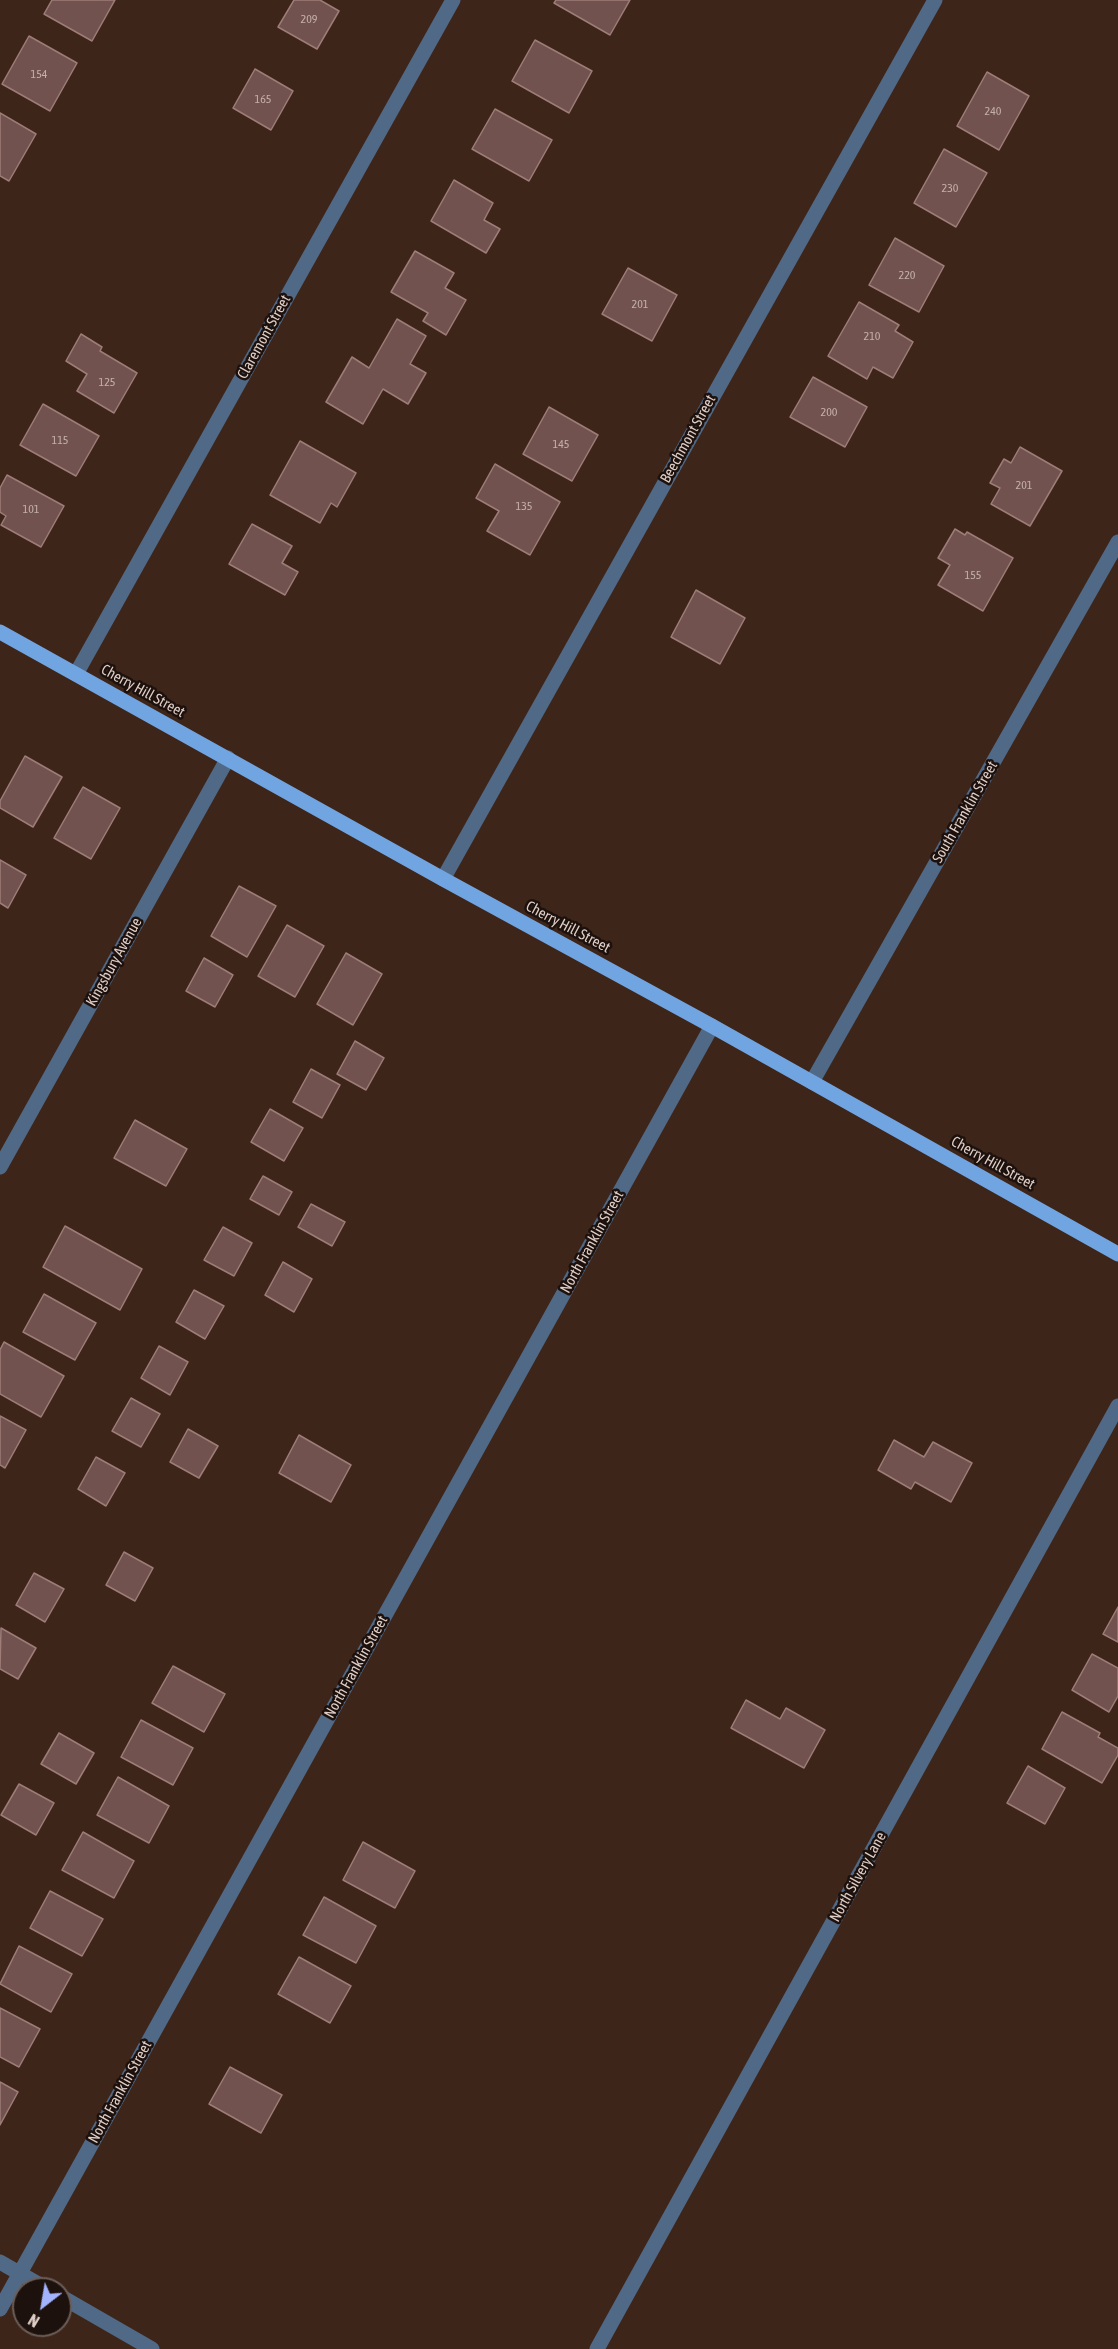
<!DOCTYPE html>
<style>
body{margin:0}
#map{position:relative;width:1118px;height:2349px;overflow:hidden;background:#3e251a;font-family:"Asap Condensed",sans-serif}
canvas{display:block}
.north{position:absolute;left:12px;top:2277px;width:60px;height:60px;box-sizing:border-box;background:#1d110d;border:2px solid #6b5d57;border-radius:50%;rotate:211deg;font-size:16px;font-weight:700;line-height:24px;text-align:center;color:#dfcec7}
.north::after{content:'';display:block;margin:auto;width:21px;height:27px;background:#a2b2fd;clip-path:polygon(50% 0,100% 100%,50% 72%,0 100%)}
</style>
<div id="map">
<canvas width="1118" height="2349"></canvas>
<div class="north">N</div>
</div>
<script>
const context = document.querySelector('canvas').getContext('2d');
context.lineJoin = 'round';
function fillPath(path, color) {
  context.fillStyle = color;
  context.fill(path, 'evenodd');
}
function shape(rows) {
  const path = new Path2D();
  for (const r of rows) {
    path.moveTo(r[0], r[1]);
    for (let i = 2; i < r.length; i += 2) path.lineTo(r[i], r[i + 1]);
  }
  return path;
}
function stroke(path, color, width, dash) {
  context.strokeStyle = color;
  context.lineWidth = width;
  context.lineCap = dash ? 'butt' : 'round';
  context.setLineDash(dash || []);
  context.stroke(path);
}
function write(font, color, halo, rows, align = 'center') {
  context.font = font + ' "Asap Condensed",sans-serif';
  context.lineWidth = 5;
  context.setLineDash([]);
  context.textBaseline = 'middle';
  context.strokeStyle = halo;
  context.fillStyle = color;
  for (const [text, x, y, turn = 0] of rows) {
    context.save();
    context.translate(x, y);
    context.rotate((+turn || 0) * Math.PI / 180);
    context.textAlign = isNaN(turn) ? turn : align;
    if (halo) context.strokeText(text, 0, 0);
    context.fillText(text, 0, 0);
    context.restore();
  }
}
const building = shape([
 [52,0,115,0,92,41,44,14,52,0],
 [294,0,320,0,339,11,317,49,278,27,294,0],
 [556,0,630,0,610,35,554,3,556,0],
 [29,36,77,63,50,111,2,84,29,36],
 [535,40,592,71,569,113,512,81,535,40],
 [255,69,293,91,271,130,233,108,255,69],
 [987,72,1029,96,999,150,957,126,987,72],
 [495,109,552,140,529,181,472,149,495,109],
 [0,113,36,134,9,181,0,176,0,113],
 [944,149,987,173,956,227,914,203,944,149],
 [454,180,493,203,484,220,500,229,486,253,431,221,454,180],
 [895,238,944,266,919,312,869,285,895,238],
 [415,251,454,273,445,288,466,300,446,335,423,321,428,313,391,292,415,251],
 [628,268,677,295,652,341,602,314,628,268],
 [859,302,899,325,895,331,913,342,893,378,873,367,867,379,828,356,859,302],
 [397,319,426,336,410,364,426,373,408,404,383,389,363,424,326,402,352,357,369,368,397,319],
 [81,334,102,347,100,351,137,373,114,413,77,391,87,374,66,361,81,334],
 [813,377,867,407,845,447,790,417,813,377],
 [43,404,99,436,76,476,20,445,43,404],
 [549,407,598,435,572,481,523,454,549,407],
 [300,441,356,473,337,507,331,503,320,523,270,495,300,441],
 [1020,447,1062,471,1030,526,991,504,1000,488,990,483,1004,459,1011,463,1020,447],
 [495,464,560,502,530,555,487,531,499,511,476,498,495,464],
 [7,475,64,506,41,547,1,525,6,516,0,512,0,488,7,475],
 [252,524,292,546,282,563,298,572,285,595,229,564,252,524],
 [955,529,965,535,967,532,1013,558,983,611,938,585,950,565,938,558,955,529],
 [696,590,745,618,720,664,671,637,696,590],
 [25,756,62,777,33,827,0,808,0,801,25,756],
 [83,787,120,808,91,859,54,838,83,787],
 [0,860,26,875,8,908,0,903,0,860],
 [239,886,276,906,247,957,211,936,239,886],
 [287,925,324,946,295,997,258,976,287,925],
 [346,953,382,974,353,1025,317,1004,346,953],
 [204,958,233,975,215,1007,186,991,204,958],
 [355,1041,384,1058,366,1090,337,1074,355,1041],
 [311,1069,340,1085,322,1118,293,1102,311,1069],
 [270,1109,303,1128,284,1161,251,1142,270,1109],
 [135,1120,187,1149,166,1186,114,1158,135,1120],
 [263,1176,292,1192,279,1215,250,1199,263,1176],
 [311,1204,345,1222,332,1246,298,1227,311,1204],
 [65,1226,142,1269,120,1310,43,1267,65,1226],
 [223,1227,252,1243,234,1276,204,1260,223,1227],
 [283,1262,312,1279,294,1312,265,1295,283,1262],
 [194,1290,224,1306,205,1339,176,1322,194,1290],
 [44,1294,96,1323,75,1360,23,1332,44,1294],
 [4,1342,64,1376,41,1417,0,1394,0,1350,4,1342],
 [159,1346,188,1362,170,1395,141,1378,159,1346],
 [131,1398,160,1414,141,1447,112,1431,131,1398],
 [0,1416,26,1430,5,1468,0,1465,0,1416],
 [188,1429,218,1446,199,1478,170,1462,188,1429],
 [299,1435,351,1465,331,1502,279,1473,299,1435],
 [894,1440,924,1457,933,1442,972,1463,951,1502,915,1482,911,1489,878,1470,894,1440],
 [96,1457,125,1473,106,1506,78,1489,96,1457],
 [124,1552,153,1568,135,1601,106,1585,124,1552],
 [34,1573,64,1589,45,1622,16,1605,34,1573],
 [1118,1607,1118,1642,1103,1634,1118,1607],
 [1,1628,36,1648,18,1679,0,1669,1,1628],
 [1092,1654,1118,1668,1118,1696,1109,1712,1072,1690,1092,1654],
 [173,1666,225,1694,204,1732,152,1703,173,1666],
 [746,1700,780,1719,786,1708,825,1730,804,1768,731,1728,746,1700],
 [1062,1712,1100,1733,1098,1737,1118,1748,1118,1755,1102,1783,1042,1749,1062,1712],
 [141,1720,193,1748,173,1785,121,1757,141,1720],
 [59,1733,94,1753,76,1784,41,1764,59,1733],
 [1028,1766,1065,1788,1045,1824,1007,1803,1028,1766],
 [118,1777,169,1806,149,1843,97,1815,118,1777],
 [19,1784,54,1803,36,1835,1,1815,19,1784],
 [83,1832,134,1861,114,1898,62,1870,83,1832],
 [363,1842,415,1871,395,1908,343,1880,363,1842],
 [50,1891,103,1919,82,1956,30,1928,50,1891],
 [324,1897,376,1926,356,1963,303,1935,324,1897],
 [19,1946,72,1974,51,2012,0,1984,19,1946],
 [299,1957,351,1986,330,2023,278,1994,299,1957],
 [0,2008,40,2029,19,2067,0,2057,0,2008],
 [230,2067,282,2095,261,2133,209,2104,230,2067],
 [0,2082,18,2092,0,2125,0,2082]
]);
const minor = shape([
 [76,674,453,0],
 [443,879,935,0],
 [812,1082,1118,542],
 [0,1167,228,758],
 [0,2262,47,2289],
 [60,2296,152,2349],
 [0,2309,712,1026],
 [597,2349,1118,1406]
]);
const major = shape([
 [0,632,443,879,712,1026,1118,1254]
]);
const numberNames = [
 ["209",309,19],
 ["154",39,74],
 ["165",263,99],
 ["240",993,111],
 ["230",950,188],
 ["220",907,275],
 ["201",640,304],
 ["210",872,336],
 ["125",107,382],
 ["200",829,412],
 ["115",60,440],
 ["145",561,444],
 ["201",1024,485],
 ["135",524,506],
 ["101",31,509],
 ["155",973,575]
];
const streetNames = [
 ["Claremont Street",264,337,-61],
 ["Beechmont Street",688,439,-61],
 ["Cherry Hill Street",143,691,29],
 ["South Franklin Street",965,812,-60],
 ["Cherry Hill Street",568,927,28],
 ["Kingsbury Avenue",114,962,-61],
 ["Cherry Hill Street",993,1163,29],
 ["North Franklin Street",592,1242,-61],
 ["North Franklin Street",356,1667,-61],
 ["North Silvery Lane",858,1877,-61],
 ["North Franklin Street",120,2092,-61]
];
fillPath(building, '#71524e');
stroke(building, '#9e7d78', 1.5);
stroke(minor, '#506987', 15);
stroke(major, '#71a5e2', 15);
write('12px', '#c4afa9', null, numberNames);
write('15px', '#dfcec7', '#1d110d', streetNames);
</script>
